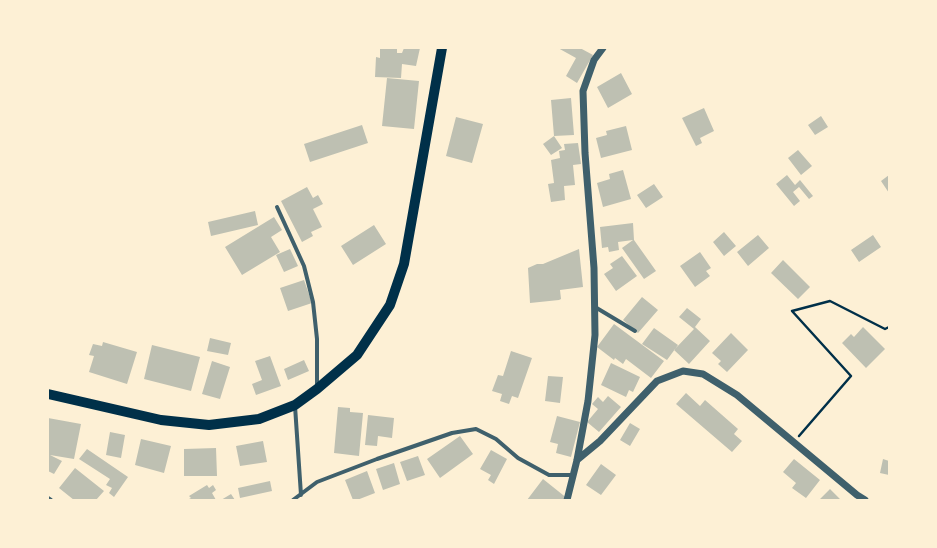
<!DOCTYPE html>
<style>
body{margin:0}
#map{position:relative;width:937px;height:548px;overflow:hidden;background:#fdf0d5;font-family:Overpass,sans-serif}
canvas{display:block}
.frame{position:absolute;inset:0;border:49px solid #fdf0d5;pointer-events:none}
</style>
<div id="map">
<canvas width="937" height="548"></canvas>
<div class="frame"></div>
</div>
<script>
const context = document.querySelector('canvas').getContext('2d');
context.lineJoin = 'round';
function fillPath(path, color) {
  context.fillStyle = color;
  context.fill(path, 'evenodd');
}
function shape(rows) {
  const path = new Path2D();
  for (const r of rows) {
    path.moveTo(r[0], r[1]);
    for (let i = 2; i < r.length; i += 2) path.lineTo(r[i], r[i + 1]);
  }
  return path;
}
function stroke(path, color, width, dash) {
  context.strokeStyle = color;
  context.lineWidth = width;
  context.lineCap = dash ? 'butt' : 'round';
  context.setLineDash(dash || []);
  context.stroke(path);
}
const building = shape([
 [380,48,397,48,397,53,402,53,404,48,420,48,416,66,402,64,401,78,375,77,376,57,380,58],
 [558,48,580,48,593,55,577,83,566,76,576,58],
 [621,73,632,94,608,108,597,87],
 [387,78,419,81,414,129,382,126],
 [571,98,574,135,554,136,551,100],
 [704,108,714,131,700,138,702,143,696,146,682,118],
 [821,116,828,127,815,135,808,125],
 [456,117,483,124,472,163,446,156],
 [362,125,368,143,310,162,304,144],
 [626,126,632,150,601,158,596,138,607,135,606,131],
 [554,136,562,148,551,155,543,144],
 [578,143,581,164,573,165,575,185,564,186,565,200,551,202,548,184,554,183,551,160,560,158,559,151,565,150,564,144],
 [798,150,812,166,801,175,788,158],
 [623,170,631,199,603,207,597,183,610,179,609,174],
 [787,175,795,185,800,180,813,196,809,199,799,187,793,192,800,201,794,206,776,184],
 [889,175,889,193,881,181],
 [654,184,663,197,646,208,637,195],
 [307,187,313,198,318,195,323,204,313,209,322,227,311,232,313,236,302,242,281,201],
 [255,211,258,225,211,236,208,222],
 [274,217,282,230,271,237,280,252,242,275,225,247],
 [633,223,634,240,656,271,644,279,622,248,633,240,618,242,619,250,609,252,608,247,602,248,600,227],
 [374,225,386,244,353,265,341,246],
 [724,232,736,246,724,256,713,242],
 [758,235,769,248,748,266,737,252],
 [873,235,881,247,859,262,851,250],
 [290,249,298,266,284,272,276,255],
 [579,249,583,287,560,290,561,299,559,300,530,303,528,268,537,264,543,264],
 [700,252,711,268,706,271,710,276,695,287,680,266],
 [622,256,637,276,616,291,604,274,613,268,610,264],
 [783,260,810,287,798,299,771,273],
 [304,280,312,303,288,311,280,288],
 [642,297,658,310,638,333,623,320],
 [687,308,701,319,695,327,710,341,689,364,674,350,694,329,679,317],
 [614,324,664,361,651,378,626,359,623,364,615,358,614,360,597,347],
 [863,327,885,349,866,368,842,343,851,334,854,337],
 [654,328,678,345,667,360,642,344],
 [731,333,748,350,727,372,718,364,721,361,712,353],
 [210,338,231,343,228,355,207,351],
 [103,342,137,352,127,384,89,372,94,356,89,355,93,344,102,346],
 [152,345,200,357,191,391,144,379],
 [511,351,532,358,518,398,512,396,509,404,500,401,502,394,492,391,498,375,503,376],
 [270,356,281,386,256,395,252,384,262,380,255,361],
 [304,360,309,371,288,380,284,369],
 [212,361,230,367,220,399,202,394],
 [611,363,640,377,633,392,629,390,626,397,601,385],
 [548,376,563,377,560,403,545,401],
 [686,393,700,406,705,400,738,429,734,434,742,441,732,452,676,404],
 [608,396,621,407,599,432,587,422,598,409,592,404,598,397,603,402],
 [338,407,350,408,350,412,363,413,359,456,334,453],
 [368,415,394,418,392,438,378,436,377,446,365,445],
 [557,416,580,422,571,457,556,453,558,444,550,442],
 [48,418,81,424,74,459,50,455,62,461,54,474,48,471],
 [630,423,640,429,630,446,620,440],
 [110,432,125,435,121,458,106,455],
 [460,436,473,454,440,478,427,459],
 [141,439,171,446,164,473,135,465],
 [263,441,267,462,240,466,236,446],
 [216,448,217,476,184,476,184,449],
 [87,449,128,477,114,497,109,493,112,488,106,485,110,479,79,459],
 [491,450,507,459,494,484,488,480,491,475,480,469],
 [418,456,425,475,407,481,400,462],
 [794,459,820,480,806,498,792,488,796,483,783,472],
 [883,459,889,461,889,475,880,473],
 [394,463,400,484,383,490,376,469],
 [601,464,616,475,601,495,586,485],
 [75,468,104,491,96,500,74,500,59,488],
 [367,471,375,493,357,500,353,500,345,480],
 [543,479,568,499,567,500,527,500],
 [270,481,272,491,240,498,238,488],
 [207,485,209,488,213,485,216,490,212,493,216,500,187,500,191,498,189,496],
 [830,489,841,500,819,500],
 [231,494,235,500,221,500]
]);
const path = shape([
 [799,436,851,376,792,311,830,301,885,329,889,327]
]);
const minor = shape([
 [277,207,304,266,313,302,317,339,317,387],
 [595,307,635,331],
 [295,406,301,495],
 [48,498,51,500],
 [293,500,317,482,377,459,452,433,476,429,496,439,518,458,549,475,573,475]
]);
const tertiary = shape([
 [577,460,600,441,657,381,683,371,703,374,737,395,857,495,865,500],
 [567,500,577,460,588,401,595,335,594,268,585,153,583,91,594,60,603,48]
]);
const primary = shape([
 [48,394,161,420,209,425,259,419,295,405,317,389,357,355,390,305,404,264,442,48]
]);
fillPath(building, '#bec0b2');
stroke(path, '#003049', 2.5);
stroke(minor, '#3f606c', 4);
stroke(tertiary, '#3f606c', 7);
stroke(primary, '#003049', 10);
</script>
